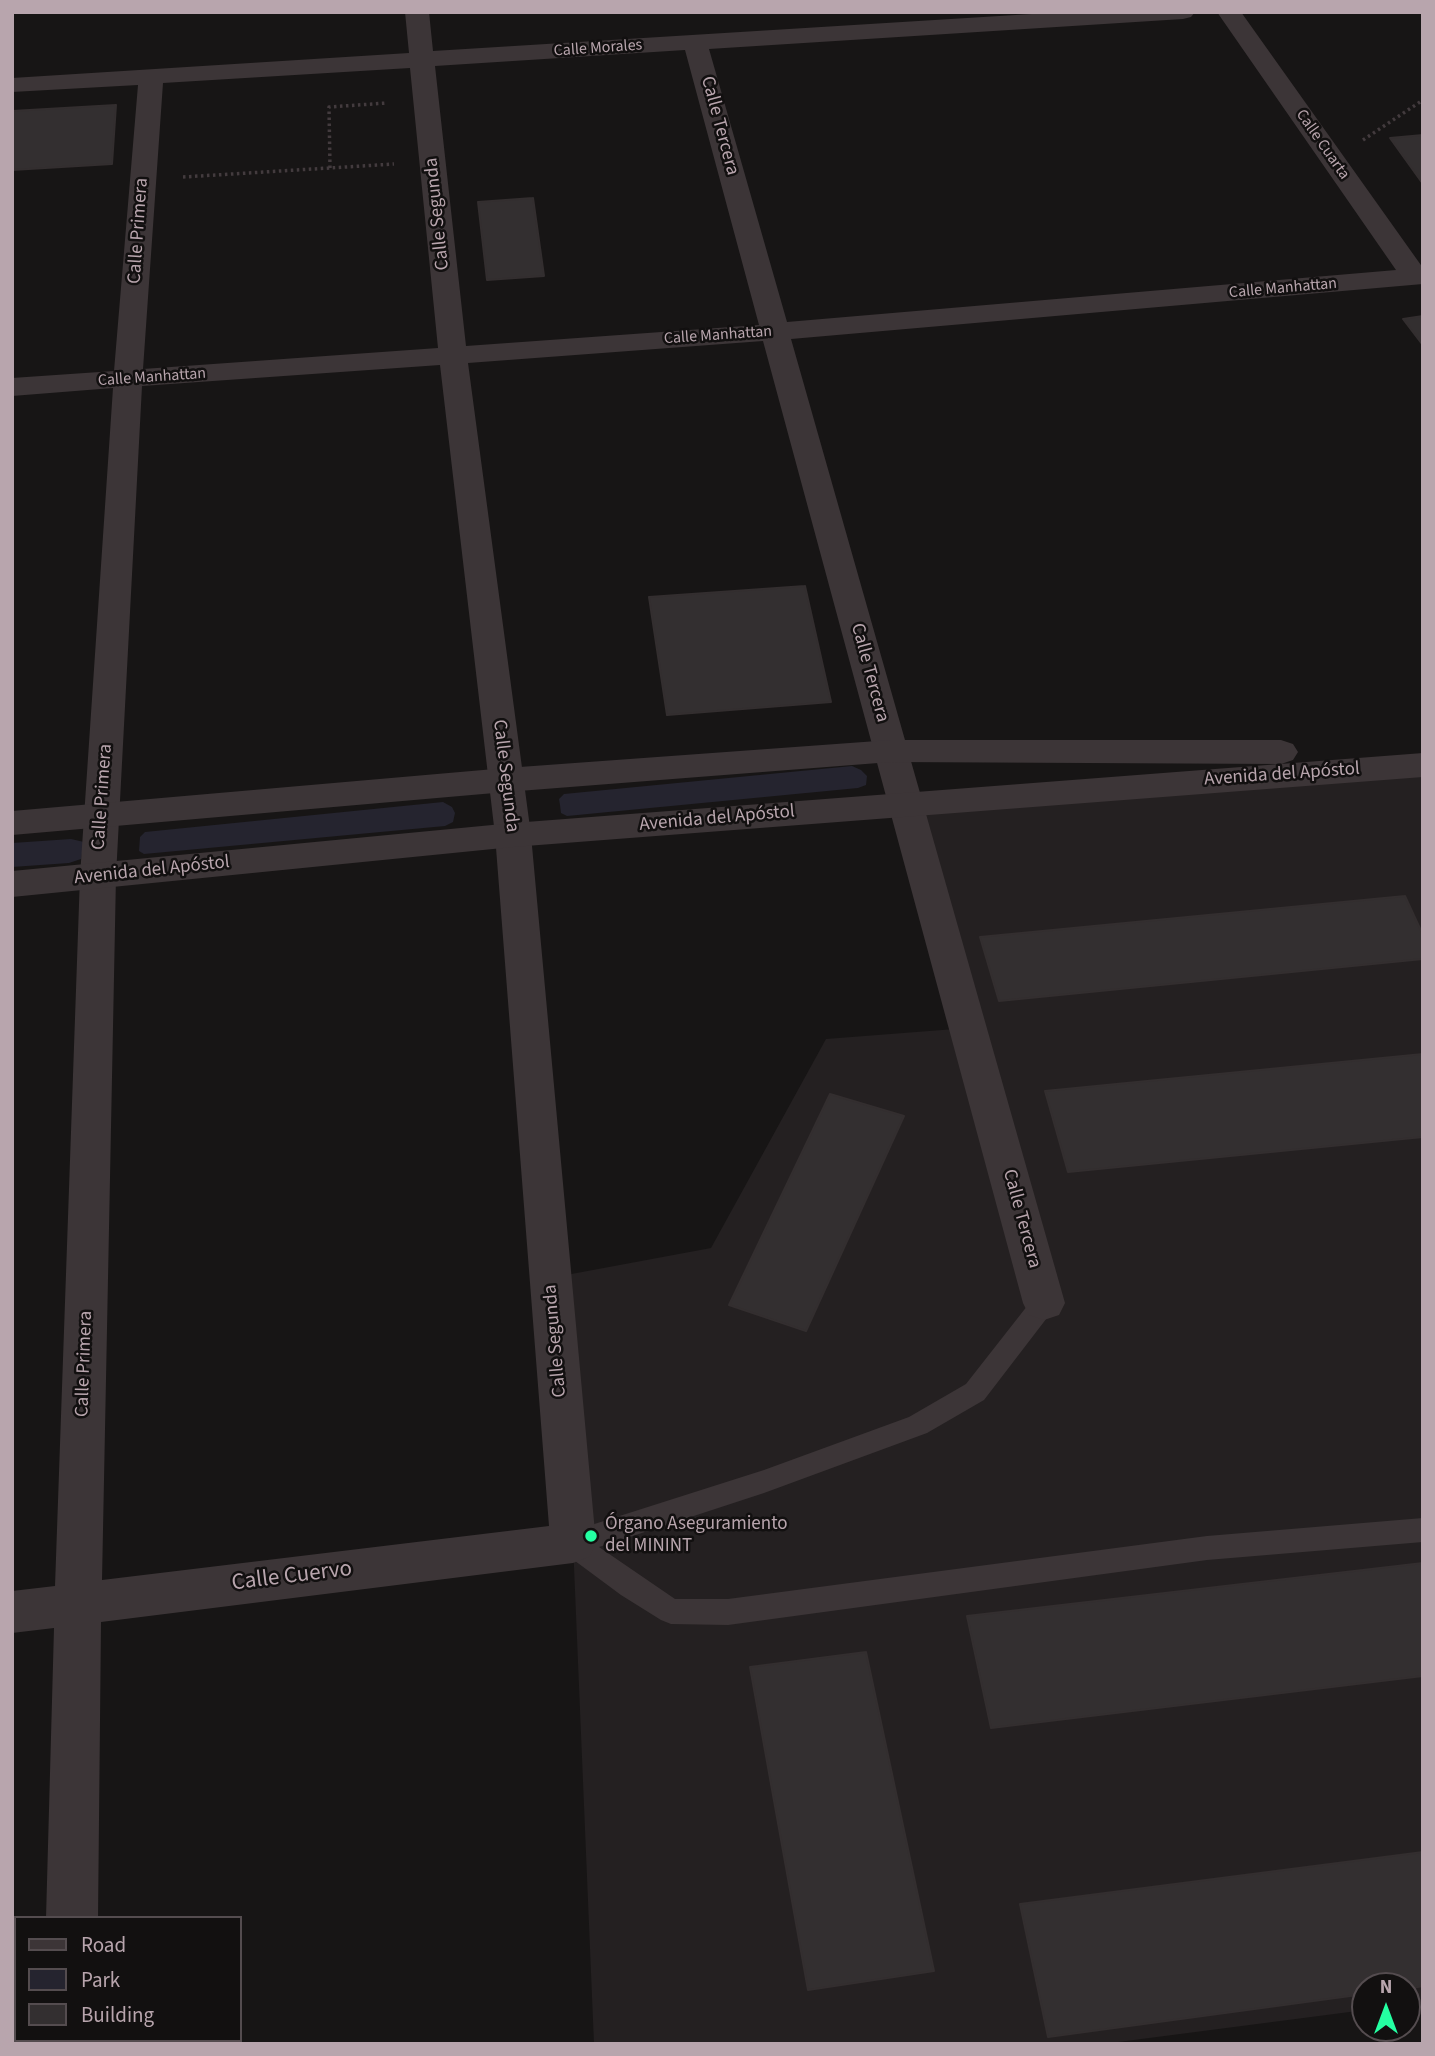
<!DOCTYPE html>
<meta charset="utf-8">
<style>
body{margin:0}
#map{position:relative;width:1435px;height:2056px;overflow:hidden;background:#171515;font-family:"Source Sans 3",sans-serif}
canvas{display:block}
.frame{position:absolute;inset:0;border:14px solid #b8a5ad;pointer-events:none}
.legend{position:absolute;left:14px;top:1916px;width:228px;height:126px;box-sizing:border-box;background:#121010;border:2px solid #544c4f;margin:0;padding:9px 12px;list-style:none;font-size:21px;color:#b8a5ad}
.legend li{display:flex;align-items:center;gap:14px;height:35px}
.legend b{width:35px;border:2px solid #544c4f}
.north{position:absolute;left:1351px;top:1972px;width:70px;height:70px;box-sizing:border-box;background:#121010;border:2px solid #544c4f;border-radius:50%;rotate:0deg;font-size:19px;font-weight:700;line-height:28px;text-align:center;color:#b8a5ad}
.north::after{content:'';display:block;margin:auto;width:24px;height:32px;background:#24ffa2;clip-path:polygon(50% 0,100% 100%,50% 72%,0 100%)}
</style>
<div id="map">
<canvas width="1435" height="2056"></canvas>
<div class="frame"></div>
<ul class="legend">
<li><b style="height:9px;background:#3c3537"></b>Road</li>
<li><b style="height:19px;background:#25242f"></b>Park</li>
<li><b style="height:19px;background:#332f30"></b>Building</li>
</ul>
<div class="north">N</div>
</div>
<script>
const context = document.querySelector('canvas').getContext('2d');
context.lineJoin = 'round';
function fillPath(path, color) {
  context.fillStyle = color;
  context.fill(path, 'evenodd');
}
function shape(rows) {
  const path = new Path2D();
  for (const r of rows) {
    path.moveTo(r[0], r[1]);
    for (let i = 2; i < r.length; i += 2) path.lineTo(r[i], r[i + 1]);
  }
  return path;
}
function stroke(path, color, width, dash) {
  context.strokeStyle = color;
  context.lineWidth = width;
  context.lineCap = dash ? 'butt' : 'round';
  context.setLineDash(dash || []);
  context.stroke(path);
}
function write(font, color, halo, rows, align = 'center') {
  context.font = font + ' "Source Sans 3",sans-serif';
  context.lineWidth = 5;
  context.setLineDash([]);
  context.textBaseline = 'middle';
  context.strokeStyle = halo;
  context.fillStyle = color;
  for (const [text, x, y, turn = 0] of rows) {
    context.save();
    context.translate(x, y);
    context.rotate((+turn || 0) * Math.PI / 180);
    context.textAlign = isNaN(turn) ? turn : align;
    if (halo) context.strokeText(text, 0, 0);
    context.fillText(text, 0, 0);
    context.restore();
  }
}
const built = shape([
 [1423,770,1423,2003,1407,2005,1407,1986,1365,1986,1365,2010,1103,2044,594,2044,573,1543,550,1278,711,1248,826,1039,968,1028,907,803]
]);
const green = shape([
 [852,766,861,770,867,776,866,785,858,788,567,816,561,813,560,805,559,799,564,794],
 [443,802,452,807,455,813,453,822,445,826,144,854,139,851,140,837,145,832],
 [71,839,84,842,81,859,69,863,12,867,12,843]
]);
const building = shape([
 [116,105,112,164,12,170,12,111,116,105],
 [1423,135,1423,184,1390,138,1423,135],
 [533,198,544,276,487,280,478,202,533,198],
 [1423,316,1423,344,1422,344,1403,319,1423,316],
 [805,586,831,702,667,715,649,597,805,586],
 [1405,896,1423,935,1423,959,999,1001,980,937,1405,896],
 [1423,1054,1423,1137,1068,1172,1045,1091,1423,1054],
 [830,1094,904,1116,806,1331,729,1305,830,1094],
 [1423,1563,1423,1676,991,1728,967,1616,1423,1563],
 [866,1652,934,1971,808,1990,750,1667,866,1652],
 [1423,1852,1423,1986,1407,1989,1407,1986,1365,1986,1365,1994,1048,2037,1020,1904,1423,1852]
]);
const path = shape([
 [1363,140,1423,100],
 [330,168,329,107,387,103],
 [183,177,394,164]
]);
const service = shape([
 [1044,1293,1053,1296,1057,1303,1053,1310,984,1400,927,1433,764,1493,599,1547,675,1599,728,1599,1207,1536,1423,1518,1423,1542,1207,1560,728,1625,671,1624,661,1620,621,1595,563,1552,559,1543,563,1534,764,1470,909,1417,966,1384,1035,1296,1044,1293]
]);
const minor = shape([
 [405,12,429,12,433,51,1064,12,1195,12,1191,17,1183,19,709,49,787,322,1396,270,1217,12,1241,12,1423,268,1423,284,791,339,1065,1303,1059,1315,1044,1320,1029,1315,1023,1303,763,341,468,363,531,835,596,1543,589,1557,573,1563,101,1622,98,1918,46,1918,54,1628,12,1633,12,1591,55,1586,80,876,113,388,12,396,12,378,114,371,138,85,12,92,12,78,409,53,405,12],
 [685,50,759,325,466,346,435,66,685,50],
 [410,68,438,348,143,369,163,83,410,68],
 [440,365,495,835,549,1526,102,1580,116,876,142,386,440,365],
 [43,2040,97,2040,97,2044,43,2044,43,2040]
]);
const tertiary = shape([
 [891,740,1281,740,1293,744,1298,752,1293,760,1281,764,891,762,506,792,12,835,12,811,506,768,891,740],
 [1423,753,1423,777,513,847,12,897,12,871,513,823,1423,753]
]);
const markers = [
 [591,1536,7,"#24ffa2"]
];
const farStreetnames = [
 ["Calle Morales",598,49,-4],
 ["Calle Cuarta",1322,145,55],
 ["Calle Manhattan",1283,289,-5],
 ["Calle Manhattan",718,336,-4],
 ["Calle Manhattan",152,378,-4]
];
const streetNames = [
 ["Calle Tercera",719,126,75],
 ["Calle Segunda",438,214,-96],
 ["Calle Primera",139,231,-86],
 ["Calle Tercera",869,673,75],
 ["Avenida del Apóstol",1282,775,-4],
 ["Calle Segunda",505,776,83],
 ["Calle Primera",103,797,-86],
 ["Avenida del Apóstol",717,819,-5],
 ["Avenida del Apóstol",152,871,-6],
 ["Calle Tercera",1021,1219,75],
 ["Calle Segunda",556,1341,-95],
 ["Calle Primera",85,1364,-88]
];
const poiNames = [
 ["Órgano Aseguramiento",605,1525],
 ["del MININT",605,1547]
];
const nearStreetnames = [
 ["Calle Cuervo",292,1577,-7]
];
fillPath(built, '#242021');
fillPath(green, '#25242f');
fillPath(building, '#332f30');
stroke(building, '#332e2f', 2);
stroke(path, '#433b3e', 3.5, [2.5, 3.5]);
fillPath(service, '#3c3537');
fillPath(minor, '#3c3537');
fillPath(tertiary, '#3c3537');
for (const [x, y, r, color] of markers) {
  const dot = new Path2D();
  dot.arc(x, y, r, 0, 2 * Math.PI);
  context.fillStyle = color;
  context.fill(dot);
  stroke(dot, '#121010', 2.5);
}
write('16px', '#b8a5ad', '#121010', farStreetnames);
write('19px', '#b8a5ad', '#121010', streetNames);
write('19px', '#b8a5ad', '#121010', poiNames, 'left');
write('23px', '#b8a5ad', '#121010', nearStreetnames);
</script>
